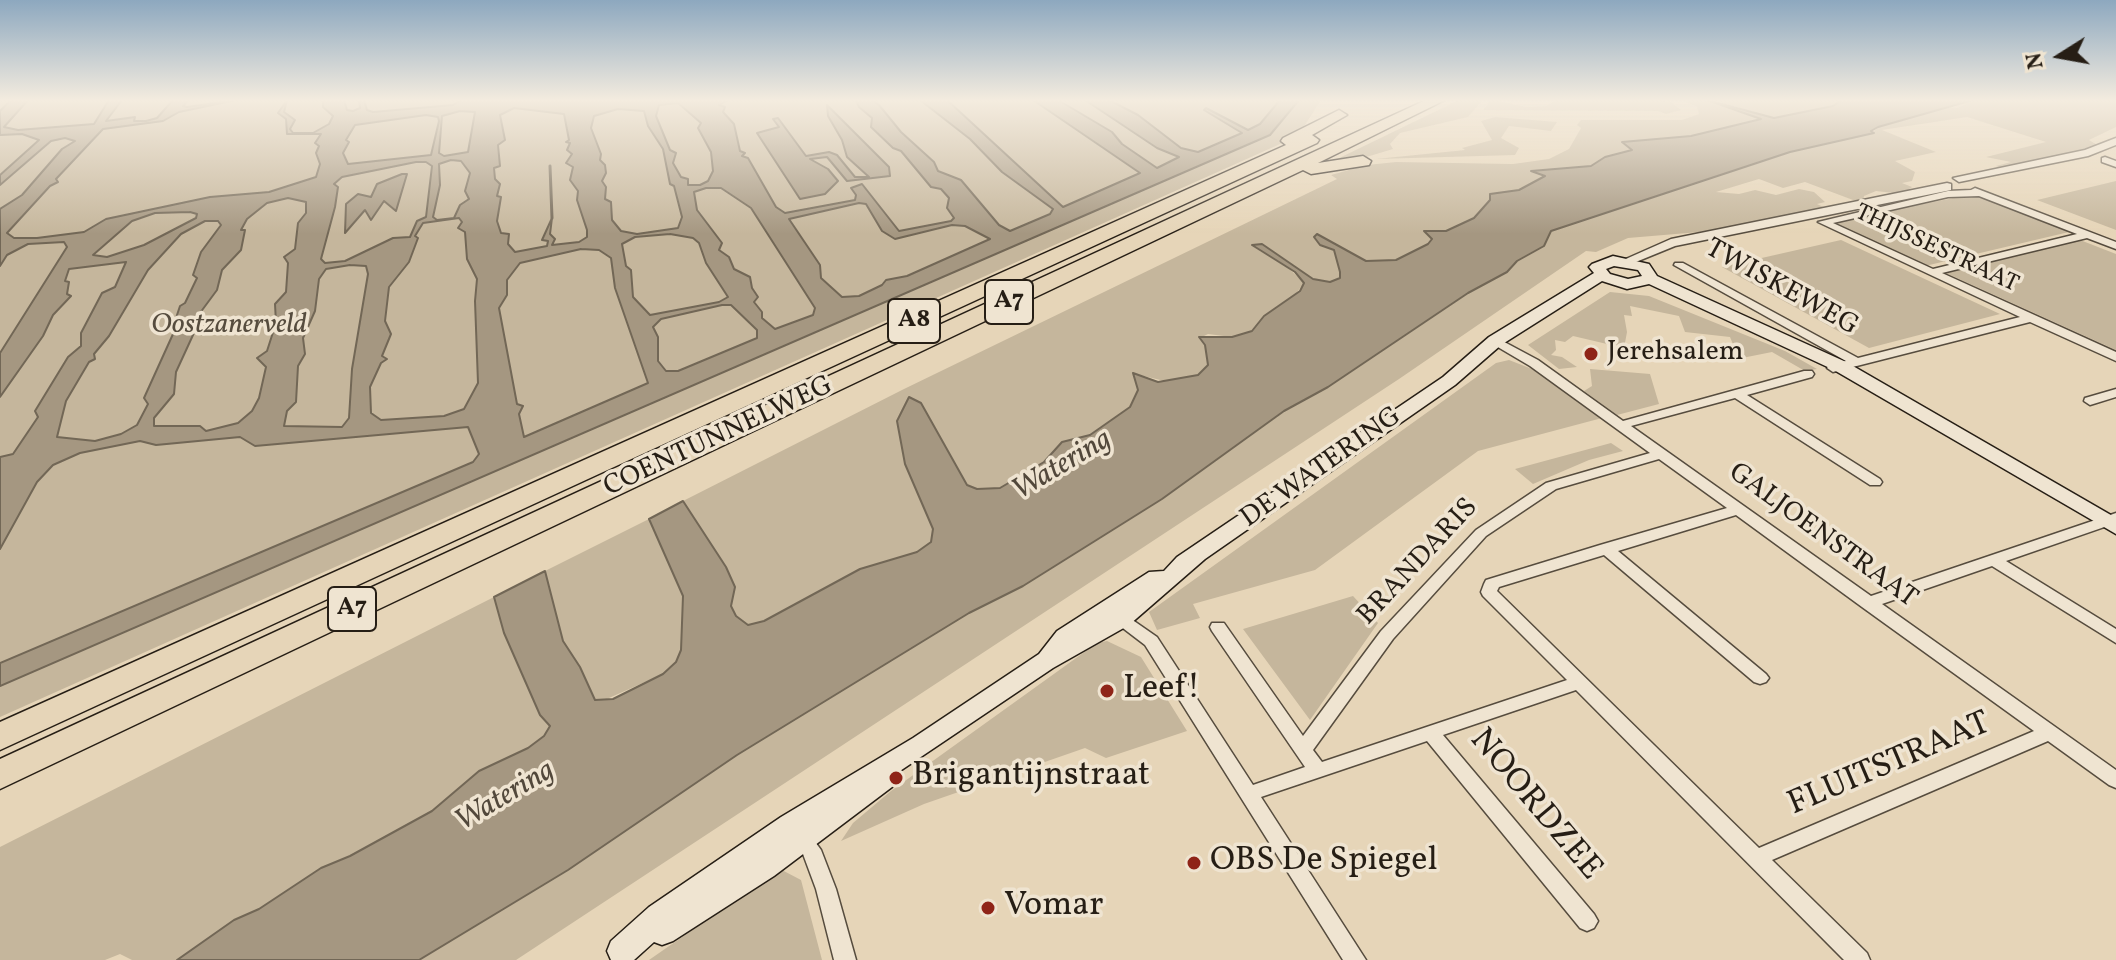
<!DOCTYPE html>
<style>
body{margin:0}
#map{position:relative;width:2116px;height:960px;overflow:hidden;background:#e6d5b8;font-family:Vollkorn,serif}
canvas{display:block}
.north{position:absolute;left:2020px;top:16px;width:80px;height:80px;-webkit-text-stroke:6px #efe4d1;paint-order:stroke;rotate:259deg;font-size:22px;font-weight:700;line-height:32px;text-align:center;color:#261e15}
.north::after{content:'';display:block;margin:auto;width:28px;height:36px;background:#261e15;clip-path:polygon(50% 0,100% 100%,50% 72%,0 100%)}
</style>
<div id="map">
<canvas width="2116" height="960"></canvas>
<div class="north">N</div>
</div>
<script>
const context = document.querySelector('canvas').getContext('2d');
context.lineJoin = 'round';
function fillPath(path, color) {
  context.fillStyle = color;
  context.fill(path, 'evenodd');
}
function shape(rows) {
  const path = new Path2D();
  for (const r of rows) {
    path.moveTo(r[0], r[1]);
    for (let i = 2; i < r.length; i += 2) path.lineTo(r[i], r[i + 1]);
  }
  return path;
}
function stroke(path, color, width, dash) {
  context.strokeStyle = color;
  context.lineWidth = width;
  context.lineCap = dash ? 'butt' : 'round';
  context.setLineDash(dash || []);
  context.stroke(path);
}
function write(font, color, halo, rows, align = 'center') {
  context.font = font + ' Vollkorn,serif';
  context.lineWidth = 7;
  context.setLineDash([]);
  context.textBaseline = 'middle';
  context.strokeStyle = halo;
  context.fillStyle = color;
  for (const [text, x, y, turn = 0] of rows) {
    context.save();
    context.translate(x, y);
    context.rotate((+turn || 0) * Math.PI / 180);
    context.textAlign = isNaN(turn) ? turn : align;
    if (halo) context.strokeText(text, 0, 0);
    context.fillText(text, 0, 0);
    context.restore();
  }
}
const green = shape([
 [0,100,1296,100,1277,122,0,673],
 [1299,100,1321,100,1298,136,0,717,0,686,1270,135],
 [1459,100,1483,100,1468,117,1400,133,1390,144,1393,149,1363,158,1333,161],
 [1491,100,1527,107,1546,106,1556,100,1654,100,1671,102,1681,110,1666,114,1658,111,1483,110],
 [1682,100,1707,100,1762,119,1691,136,1622,142,1632,151,1605,157,1591,166,1537,172,1546,176,1519,190,1490,194,1490,200,1474,218,1446,231,1426,234,1432,239,1428,244,1396,260,1366,261,1317,235,1317,241,1324,247,1334,250,1340,272,1340,278,1329,282,1313,279,1262,244,1260,251,1281,261,1304,283,1291,300,1264,316,1252,331,1232,337,1208,334,1200,338,1205,344,1208,366,1198,375,1169,382,1135,374,1138,390,1130,407,1090,435,1062,442,1044,462,1000,488,977,489,967,485,921,403,909,397,905,464,926,507,933,529,931,542,918,552,860,569,764,621,748,625,736,616,731,606,735,587,726,567,683,501,904,389,1337,179,1331,175,1367,165,1396,162,1513,164,1549,159,1569,149,1581,128,1577,125,1581,120,1682,120,1699,114,1697,107],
 [1712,100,1842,100,1833,106,1774,118],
 [1976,100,2116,100,2116,127,2089,140,2099,146,2001,168,1996,166,2011,162,1986,157,2046,142,1967,117,1882,130,1936,152,1895,161,1915,172,1912,181,1902,183,1912,187,1908,190,1894,193,1876,191,1864,196,1863,201,1853,200,1805,182,1783,188,1759,179,1716,192,1739,194,1755,190,1776,195,1799,189,1814,192,1825,202,1817,204,1834,212,1747,228,1628,238,1596,252,1586,251,1399,379,516,960,419,960,568,870,737,755,969,613,1023,586,1162,499,1284,411,1328,387,1468,293,1507,272,1517,261,1544,246,1551,231,1790,152,1872,133,1878,127,1940,107,1957,108],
 [1495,117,1557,122,1551,131,1509,126,1501,138,1519,148,1515,155,1376,159,1465,150,1462,148,1492,140,1481,121],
 [2116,181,2116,230,2037,200],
 [1959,197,1980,197,2069,232,1925,266,1829,222],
 [1841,240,2000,314,1869,348,1722,267],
 [2080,240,2116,254,2116,350,1946,273],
 [1610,292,1649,296,1785,351,1817,369,1805,371,1772,352,1742,358,1737,354,1730,337,1685,332,1679,316,1630,306,1632,316,1624,315,1627,332,1624,348,1573,336,1565,342,1555,340,1556,350,1551,355,1562,357,1577,367,1559,369,1528,345],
 [1509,360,1532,369,1602,418,1478,451,1315,570,1193,604,1200,618,1157,630,1149,612,1496,363],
 [1590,369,1650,374,1659,404,1617,415,1584,391,1592,386],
 [1611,443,1623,451,1589,460,1533,484,1515,469],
 [649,519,683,596,681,650,676,662,663,674,600,702,595,700,580,668,563,641,545,571],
 [1353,596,1378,623,1310,720,1243,629],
 [494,597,504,633,540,715,550,726,544,736,528,748,479,771,432,811,350,856,321,868,259,909,234,920,177,960,132,960,120,954,105,960,0,960,0,847],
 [1107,641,1141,657,1187,731,1106,758,1085,748,924,804,841,841,853,823,891,791,1097,643],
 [780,869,801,880,822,960,649,960]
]);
const water = shape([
 [11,100,28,100,4,127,18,130,94,124,109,100,122,100,106,121,135,117,134,121,146,121,157,118,173,100,188,100,183,106,187,107,236,100,179,112,163,121,103,129,56,179,58,182,50,186,7,233,14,238,37,238,84,232,106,219,210,197,269,192,316,177,320,164,316,153,319,146,315,143,321,134,287,134,286,119,278,113,287,100,284,112,295,120,290,129,293,133,313,133,329,124,333,116,323,107,323,100,344,100,347,110,353,111,360,108,359,100,364,100,367,110,373,112,453,105,461,100,728,100,719,105,725,107,723,112,734,124,740,151,745,153,742,156,748,158,776,207,785,213,855,200,856,195,851,188,862,184,899,231,951,221,954,218,947,208,949,198,941,189,931,187,901,151,893,148,871,127,872,118,859,107,856,100,872,100,879,105,901,132,934,162,938,171,961,180,999,225,1010,231,1050,214,1053,209,1002,172,970,139,920,100,947,100,1063,207,1140,173,1033,100,1058,100,1112,132,1122,144,1157,168,1179,157,1157,148,1085,100,1109,100,1138,115,1181,148,1198,152,1242,133,1204,110,1206,108,1248,130,1260,124,1280,100,1299,100,1270,135,0,686,0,663,473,462,479,454,468,427,255,446,240,437,156,445,140,441,80,453,53,465,37,482,0,549,0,457,13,454,38,417,35,411,68,357,81,346,81,333,102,293,115,287,126,262,69,269,65,281,69,282,67,294,71,296,53,315,43,336,0,397,0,353,67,247,64,242,28,244,7,255,0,266,0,209,22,195,62,149,75,141,65,138,51,141,0,185,0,175,39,140,22,134,0,135,0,111,11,100],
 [678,103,701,123,698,128,711,152,713,171,708,181,700,185,688,185,688,179,681,177,673,163,676,153,670,150,656,116,659,105,678,103],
 [514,108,564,114,569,140,566,142,570,143,567,150,572,154,566,163,573,167,570,180,578,191,577,200,587,230,587,237,579,242,552,245,555,239,550,234,552,218,542,240,548,241,547,246,515,252,508,244,509,234,501,233,497,221,501,197,497,196,500,184,495,179,494,168,500,166,498,145,505,140,500,115,514,108],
 [618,109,644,111,648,126,663,149,670,184,674,186,682,217,678,228,637,234,621,231,612,220,611,202,605,199,606,187,602,181,606,173,605,165,600,160,601,154,591,128,594,116,618,109],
 [460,111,475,112,468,152,444,156,439,153,442,116,460,111],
 [426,115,438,117,439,121,431,155,348,164,343,153,349,142,346,140,355,125,426,115],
 [451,160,461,161,470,173,465,191,469,199,460,205,454,218,437,220,433,217,440,185,439,164,451,160],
 [416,162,426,162,432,166,426,217,417,221,410,237,393,238,345,261,325,263,321,259,335,207,338,187,334,184,342,177,416,162],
 [706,188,721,188,751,208,815,308,813,315,775,329,762,318,762,312,754,302,758,297,752,288,750,277,734,269,729,257,719,250,722,243,697,210,694,192,706,188],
 [288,198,306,202,306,213,298,223,295,249,284,257,288,263,286,292,275,304,276,323,267,351,257,358,266,367,259,398,252,411,238,423,206,431,200,426,154,426,154,418,174,394,176,372,199,322,197,317,217,290,222,270,241,250,245,230,241,230,247,219,267,203,288,198],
 [859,203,866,204,882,231,895,239,952,225,965,226,990,239,907,276,886,280,882,285,859,296,842,297,821,278,820,265,789,219,859,203],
 [190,212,197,214,196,218,144,245,107,257,93,255,132,221,155,213,190,212],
 [459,218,462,222,458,228,465,232,467,259,477,279,475,301,478,383,464,409,444,416,381,420,371,413,370,387,381,363,387,359,382,356,391,334,385,321,389,287,409,262,418,238,415,236,423,223,459,218],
 [218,221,221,225,201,252,193,275,197,278,185,303,180,306,175,321,178,323,144,398,148,404,137,425,121,434,95,441,57,437,66,401,89,362,95,359,94,354,109,336,148,270,181,234,205,221,218,221],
 [670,234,693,238,699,243,706,263,728,297,719,302,650,315,633,297,631,270,626,266,622,244,635,237,670,234],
 [581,249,599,250,611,258,615,288,648,383,524,437,519,414,523,406,517,404,499,308,507,295,507,280,520,263,581,249],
 [350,265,366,266,368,274,352,369,349,418,342,427,284,426,287,411,296,402,298,366,305,354,303,338,315,311,319,279,326,269,350,265],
 [722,305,731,305,757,330,757,338,678,371,666,371,658,361,658,337,653,327,661,319,722,305],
 [1707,100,1774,118,1833,106,1842,100,1973,100,1878,127,1871,131,1874,133,1790,152,1551,231,1544,246,1517,261,1507,272,1468,293,1328,387,1284,411,1162,499,1023,586,969,613,737,755,568,870,419,960,177,960,234,920,259,909,321,868,350,856,432,811,479,771,528,748,544,736,550,726,540,715,504,633,494,597,545,571,563,641,580,667,595,700,613,699,663,674,676,662,681,650,683,596,649,519,683,501,726,567,735,587,731,606,736,616,748,625,764,621,860,569,917,552,931,542,933,529,905,464,897,421,909,397,921,403,967,485,977,489,1000,488,1044,462,1062,442,1090,435,1130,407,1138,390,1133,373,1158,382,1198,375,1208,365,1205,345,1199,337,1232,337,1252,331,1264,316,1300,291,1304,283,1295,272,1252,245,1262,244,1313,279,1330,282,1340,278,1340,272,1334,250,1320,245,1314,237,1317,234,1366,261,1396,260,1428,244,1432,239,1424,231,1446,231,1474,218,1490,200,1490,194,1519,190,1545,176,1531,171,1591,166,1605,157,1632,150,1622,142,1691,136,1761,119,1707,100],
 [827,105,889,167,890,176,847,181,827,157,810,159,828,169,838,181,825,194,800,199,757,133,779,127,773,119,778,118,806,156,829,152,837,155,855,177,869,177,847,157,842,140,828,116,827,105],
 [402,174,407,174,396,211,384,201,371,220,365,210,345,233,346,204,358,194,371,197,377,184,402,174]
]);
const stream = shape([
 [550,166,552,218]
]);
const minor = shape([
 [2105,157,2116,161,2116,167,2102,162,2102,158,2105,157],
 [1975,188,2116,242,2116,249,2087,238,1942,273,2116,352,2116,361,2030,322,1833,372,1827,368,1829,365,1846,361,1674,265,1675,263,1683,263,1858,358,2020,317,1818,222,1948,191,1971,190,1975,188],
 [1979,196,2077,234,1933,269,1833,223,1948,197,1979,196],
 [1495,337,1538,360,1623,421,1804,371,1812,371,1814,374,1812,377,1747,395,1880,479,1882,482,1880,485,1870,485,1735,398,1631,426,1871,596,2116,513,2116,523,2006,561,2116,629,2116,643,1992,566,1882,604,2116,770,2116,788,2109,785,2048,741,1772,860,1867,953,1870,960,1844,960,1576,690,1443,735,1594,914,1598,921,1594,928,1587,931,1580,928,1427,741,1261,797,1366,960,1343,960,1145,645,1107,616,1109,612,1115,610,1121,612,1157,637,1253,785,1305,767,1212,631,1210,627,1212,623,1224,623,1303,736,1381,631,1476,530,1546,483,1650,453,1530,366,1491,343,1489,341,1495,337],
 [1659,459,1727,508,1600,545,1486,580,1484,584,1481,592,1483,596,1567,680,1322,762,1313,750,1393,639,1486,536,1556,489,1659,459],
 [1736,515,1862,607,2034,731,1759,848,1497,591,1499,587,1604,555,1754,682,1760,684,1766,682,1769,678,1766,674,1618,551,1736,515],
 [2116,389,2116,397,2090,405,2084,401,2085,398,2116,389],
 [798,826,805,828,821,850,836,889,856,960,834,960,816,889,803,854,788,834,791,828,798,826]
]);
const tertiary = shape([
 [2116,138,2116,145,2088,156,1959,182,1953,178,2085,150,2116,138],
 [1947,183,1951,184,1951,190,1675,246,1626,266,1619,262,1671,239,1947,183]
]);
const secondary = shape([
 [1613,256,1649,264,1657,276,1846,362,2116,518,2116,534,1834,370,1649,284,1627,289,1602,281,1501,345,1455,385,1205,559,1129,625,1053,668,894,775,896,779,892,787,774,876,673,941,662,945,654,942,634,960,611,960,607,951,611,941,649,907,781,817,913,738,1039,654,1057,631,1149,572,1164,571,1177,557,1443,377,1489,337,1594,273,1589,267,1592,264,1613,256],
 [1614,266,1638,270,1642,276,1628,279,1610,274,1606,269,1614,266]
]);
const motorway = shape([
 [1426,100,1445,100,1318,163,1363,156,1371,161,1369,165,1311,174,1303,170,0,789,0,759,1426,100],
 [1339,110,1347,115,1312,135,1319,140,1317,143,0,750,0,722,1286,145,1281,141,1283,138,1339,110]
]);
const markers = [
 [1591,354,8,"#8f2418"],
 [1107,691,8,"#8f2418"],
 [896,778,8,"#8f2418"],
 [1194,863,8,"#8f2418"],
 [988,908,8,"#8f2418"]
];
const farStreetnames = [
 ["THIJSSESTRAAT",1936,250,25]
];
const shields = [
 [1009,302,48],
 [914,321,52],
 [352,609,48]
];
const shieldNames = [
 ["A7",1009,302],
 ["A8",914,321],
 ["A7",352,609]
];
const streetNames = [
 ["TWISKEWEG",1781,289,29],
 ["COENTUNNELWEG",719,438,-25],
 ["DE WATERING",1322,469,-35],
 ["GALJOENSTRAAT",1822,537,36],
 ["BRANDARIS",1419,563,-47]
];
const parkNames = [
 ["Oostzanerveld",229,327]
];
const poiNames = [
 ["Jerehsalem",1607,354]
];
const waterNames = [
 ["Watering",1063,467,-31],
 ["Watering",506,798,-31]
];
const nearPoinames = [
 ["Leef!",1123,691],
 ["Brigantijnstraat",912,778],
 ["OBS De Spiegel",1210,863],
 ["Vomar",1004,908]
];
const nearStreetnames = [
 ["FLUITSTRAAT",1890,766,-23],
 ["NOORDZEE",1534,806,50]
];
fillPath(green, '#c5b69c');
fillPath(water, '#a59781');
stroke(water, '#726756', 2);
stroke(stream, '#726756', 3);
stroke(minor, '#564c3e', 3);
stroke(tertiary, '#564c3e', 3);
stroke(secondary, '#261e15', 3);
stroke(motorway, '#261e15', 3);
fillPath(minor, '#efe4d1');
fillPath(tertiary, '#efe4d1');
fillPath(secondary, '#efe4d1');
fillPath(motorway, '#e6d5b8');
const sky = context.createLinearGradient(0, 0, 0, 234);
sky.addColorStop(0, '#8da8bf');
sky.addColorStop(0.43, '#f4ecdf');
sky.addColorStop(1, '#f4ecdf00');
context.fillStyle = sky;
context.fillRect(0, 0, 2116, 234);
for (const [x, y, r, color] of markers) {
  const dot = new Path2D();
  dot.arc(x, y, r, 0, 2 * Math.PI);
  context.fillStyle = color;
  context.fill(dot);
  stroke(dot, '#efe4d1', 3);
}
write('24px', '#261e15', '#efe4d1', farStreetnames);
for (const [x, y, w] of shields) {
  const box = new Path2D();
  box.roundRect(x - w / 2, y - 22, w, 44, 6);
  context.fillStyle = '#efe4d1';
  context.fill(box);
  stroke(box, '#261e15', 2);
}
write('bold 26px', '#261e15', null, shieldNames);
write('28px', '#261e15', '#efe4d1', streetNames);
write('italic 28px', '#564c3e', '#efe4d1', parkNames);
write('28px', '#261e15', '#efe4d1', poiNames, 'left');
write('italic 30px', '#52483b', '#efe4d1', waterNames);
write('34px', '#261e15', '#efe4d1', nearPoinames, 'left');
write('34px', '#261e15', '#efe4d1', nearStreetnames);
</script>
